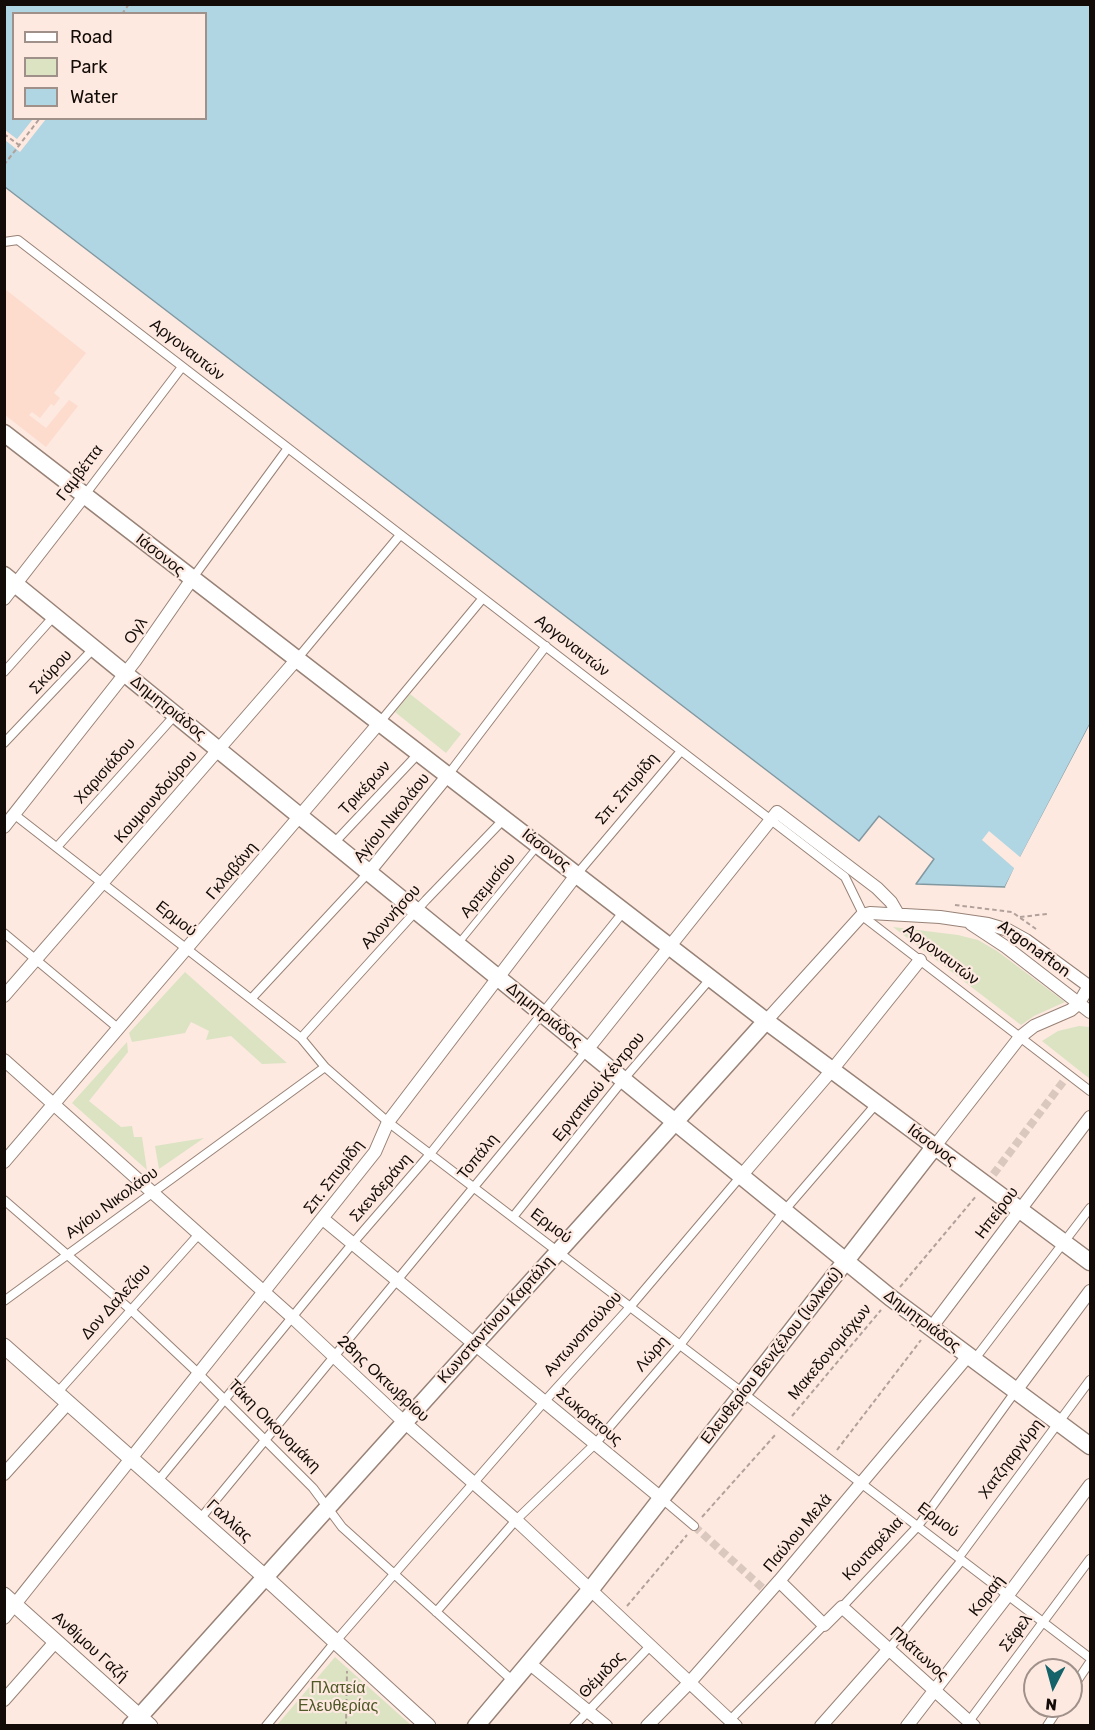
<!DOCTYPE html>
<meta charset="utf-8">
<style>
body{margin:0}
#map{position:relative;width:1095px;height:1730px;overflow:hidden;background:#fde9e0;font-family:Rubik,sans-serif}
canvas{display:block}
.frame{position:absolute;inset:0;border:6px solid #120b07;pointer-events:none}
.legend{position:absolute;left:12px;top:12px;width:195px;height:108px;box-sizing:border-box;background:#fde9e0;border:2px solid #9f9089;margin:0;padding:8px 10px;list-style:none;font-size:18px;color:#120b07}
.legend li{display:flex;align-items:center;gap:12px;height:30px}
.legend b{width:30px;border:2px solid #9f9089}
.north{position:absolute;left:1023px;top:1658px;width:60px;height:60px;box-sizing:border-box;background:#fde9e0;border:2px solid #9f9089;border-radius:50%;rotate:186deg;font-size:16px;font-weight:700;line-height:24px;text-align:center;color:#120b07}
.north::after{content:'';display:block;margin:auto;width:21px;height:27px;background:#14636a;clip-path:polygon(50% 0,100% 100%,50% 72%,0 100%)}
</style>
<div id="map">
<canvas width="1095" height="1730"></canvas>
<div class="frame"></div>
<ul class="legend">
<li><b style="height:8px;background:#fff"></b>Road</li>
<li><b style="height:16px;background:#dbe3c3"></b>Park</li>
<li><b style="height:16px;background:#b0d5e3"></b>Water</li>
</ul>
<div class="north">N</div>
</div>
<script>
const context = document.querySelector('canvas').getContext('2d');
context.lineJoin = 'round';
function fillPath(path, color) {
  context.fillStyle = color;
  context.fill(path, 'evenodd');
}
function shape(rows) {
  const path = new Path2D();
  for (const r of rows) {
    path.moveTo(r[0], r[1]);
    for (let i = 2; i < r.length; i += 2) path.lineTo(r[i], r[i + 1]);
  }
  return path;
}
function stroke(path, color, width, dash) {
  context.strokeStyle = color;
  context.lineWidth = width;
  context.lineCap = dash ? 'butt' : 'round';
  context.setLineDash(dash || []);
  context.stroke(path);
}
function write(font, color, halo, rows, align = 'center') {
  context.font = font + ' Rubik,sans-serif';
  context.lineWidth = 4.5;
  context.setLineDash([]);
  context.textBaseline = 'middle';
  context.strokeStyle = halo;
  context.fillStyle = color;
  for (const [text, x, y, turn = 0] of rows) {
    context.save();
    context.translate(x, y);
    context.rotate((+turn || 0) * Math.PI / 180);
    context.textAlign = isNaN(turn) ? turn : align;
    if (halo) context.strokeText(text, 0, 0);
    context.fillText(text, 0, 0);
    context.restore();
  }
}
const built = shape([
 [5,289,86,353,54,393,60,398,54,406,51,404,40,418,32,412,29,415,46,428,69,400,78,406,46,447,5,415]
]);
const green = shape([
 [410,694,461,734,446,753,395,712],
 [893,927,958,935,978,940,997,951,1065,1002,1034,1016,1021,1025],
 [185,972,287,1063,262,1064,231,1036,206,1040,209,1031,191,1022,185,1033,132,1042,129,1033],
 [1079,1026,1090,1027,1090,1079,1042,1041,1058,1031],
 [127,1042,128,1052,89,1101,121,1127,132,1126,134,1137,142,1137,147,1170,72,1103],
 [204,1138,159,1169,155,1146],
 [335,1657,411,1725,277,1725]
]);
const water = shape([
 [4,5,1090,5,1090,724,1005,887,916,884,934,859,879,816,859,841,5,187,4,5],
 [14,14,206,14,206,118,14,118,14,14]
]);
const pier = shape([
 [33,119,46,119,20,152,5,140,5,130,17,139],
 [1090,724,1090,730,1007,889,1005,887,1014,868,982,840,989,831,1020,857]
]);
const pedestrianTunnel = shape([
 [986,1184,1069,1074],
 [694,1526,768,1593]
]);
const path = shape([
 [122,14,129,4],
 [4,134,19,145],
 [4,165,40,118],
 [955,905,1012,912,1036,929],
 [1020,917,1047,914],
 [900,1287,977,1195],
 [792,1416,881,1310],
 [837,1450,921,1340],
 [702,1517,776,1434],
 [627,1606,687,1535],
 [346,1726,347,1671]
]);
const service = shape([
 [458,944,537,847]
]);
const pedestrian = shape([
 [4,242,18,240,845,877,865,918,1090,1091],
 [84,496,182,367],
 [192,579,288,448],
 [297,659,400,535],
 [4,672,55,615],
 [380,722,483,598],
 [4,743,94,648],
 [448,775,546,646],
 [15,815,301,1038,325,1067,388,1122,1090,1658],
 [334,843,419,753],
 [57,847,176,714],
 [577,874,681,751],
 [4,933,119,1029],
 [251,999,369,872],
 [301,1038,426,900,505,818],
 [4,1200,131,1310,199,1374,313,1488,342,1527,513,1681],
 [513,1217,623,1080,711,978],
 [4,1301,325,1067],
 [974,1360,1090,1208],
 [57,1393,199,1234],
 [157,1482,353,1243,430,1154,624,911],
 [661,1498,694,1526],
 [200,1519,587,1050],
 [959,1557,1090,1380],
 [842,1607,918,1526,1015,1392],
 [436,1612,516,1520,595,1444,680,1345,784,1211,877,1103],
 [889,1649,962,1560],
 [1071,1690,1090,1662],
 [730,1720,824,1625],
 [967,1724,1090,1559],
 [266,1726,335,1642,544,1402,630,1307,741,1176],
 [574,1726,651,1645],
 [1047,1726,1060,1706]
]);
const minor = shape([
 [4,599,84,496],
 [4,827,135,661,192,579],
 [369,872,448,775],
 [971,924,1006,947,1090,1012],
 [4,996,297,659],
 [766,1021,862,915,870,913,940,917,988,924,1008,930,1026,940,1090,987],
 [587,1050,777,812,877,888,891,902,898,914],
 [4,1060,292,1317,404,1422,516,1520,736,1726],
 [935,1146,1020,1037,1034,1026,1071,1010,1079,1003,1089,986],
 [4,1162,380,722],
 [741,1176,832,1070,920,960],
 [323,1219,661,1498],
 [931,1328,1090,1117],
 [1015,1392,1090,1291],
 [4,1474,68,1403],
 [779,1581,824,1625,842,1607,974,1726],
 [4,1618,375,1152,388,1122,577,874],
 [529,1663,606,1726],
 [4,1700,56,1641],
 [647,1726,690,1682,779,1581,968,1356],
 [821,1726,889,1649],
 [907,1726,1008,1595,1090,1485]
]);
const tertiary = shape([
 [4,1346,265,1577,428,1726],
 [4,1595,150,1726]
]);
const secondary = shape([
 [4,433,766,1021,1090,1262],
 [4,575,891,1298,1090,1446],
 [131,1726,766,1021],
 [476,1726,591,1589,935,1146]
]);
const streetNames = [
 ["Αργοναυτών",187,350,38],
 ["Γαμβέττα",80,473,-53],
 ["Ιάσονος",160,555,38],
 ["Ογλ",136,631,-55],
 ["Αργοναυτών",572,646,38],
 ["Σκύρου",51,672,-47],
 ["Δημητριάδος",168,708,39],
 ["Χαρισιάδου",105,771,-48],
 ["Τρικέρων",365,788,-47],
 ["Σπ. Σπυρίδη",627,789,-50],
 ["Κουμουνδούρου",156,797,-49],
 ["Αγίου Νικολάου",392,818,-51],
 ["Ιάσονος",546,850,38],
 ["Γκλαβάνη",232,871,-50],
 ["Αρτεμισίου",488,886,-51],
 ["Αλοννήσου",391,917,-48],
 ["Ερμού",176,919,38],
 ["Argonafton",1034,949,36],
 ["Αργοναυτών",941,955,37],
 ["Δημητριάδος",544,1015,39],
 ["Εργατικού Κέντρου",599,1087,-51],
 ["Ιάσονος",932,1145,37],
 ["Τοπάλη",478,1157,-51],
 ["Σπ. Σπυρίδη",334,1177,-53],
 ["Σκενδεράνη",381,1188,-49],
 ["Αγίου Νικολάου",112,1203,-36],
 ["Ηπείρου",997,1213,-53],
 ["Ερμού",551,1226,37],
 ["Δον Δαλεζίου",116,1302,-48],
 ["Κωνσταντίνου Καρτάλη",496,1320,-48],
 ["Δημητριάδος",922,1321,37],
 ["Αντωνοπούλου",583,1334,-48],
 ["Μακεδονομάχων",830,1352,-50],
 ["Λώρη",652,1354,-49],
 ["Ελευθερίου Βενιζέλου (Ιωλκού)",772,1356,-52],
 ["28ης Οκτωβρίου",383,1379,43],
 ["Σωκράτους",589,1417,40],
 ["Τάκη Οικονομάκη",274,1426,45],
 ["Χατζηαργύρη",1011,1459,-53],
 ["Ερμού",938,1520,37],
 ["Γαλλίας",229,1521,42],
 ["Παύλου Μελά",798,1533,-50],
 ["Κουταρέλια",873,1549,-47],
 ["Κοραή",987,1596,-52],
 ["Σέφελ",1016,1633,-53],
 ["Ανθίμου Γαζή",90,1647,42],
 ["Πλάτωνος",919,1654,42],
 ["Θέμιδος",602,1675,-46]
];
const parkNames = [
 ["Πλατεία",338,1688],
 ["Ελευθερίας",338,1706]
];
fillPath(built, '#fddccd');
fillPath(green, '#dbe3c3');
fillPath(water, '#b0d5e3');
stroke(water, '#8198a1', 1.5);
fillPath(pier, '#fde9e0');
stroke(pedestrianTunnel, '#dac8bf', 8, [8, 4]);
stroke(service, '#988277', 8);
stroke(pedestrian, '#988277', 10);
stroke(minor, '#988277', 14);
stroke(tertiary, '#988277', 17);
stroke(secondary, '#988277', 19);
stroke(path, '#b1a19a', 2, [4.5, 3]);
stroke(service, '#fff', 6);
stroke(pedestrian, '#fff', 8);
stroke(minor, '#fff', 12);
stroke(tertiary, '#fff', 15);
stroke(secondary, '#fff', 16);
write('16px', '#120b07', '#fde9e0', streetNames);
write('16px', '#4f5927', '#fde9e0', parkNames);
</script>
